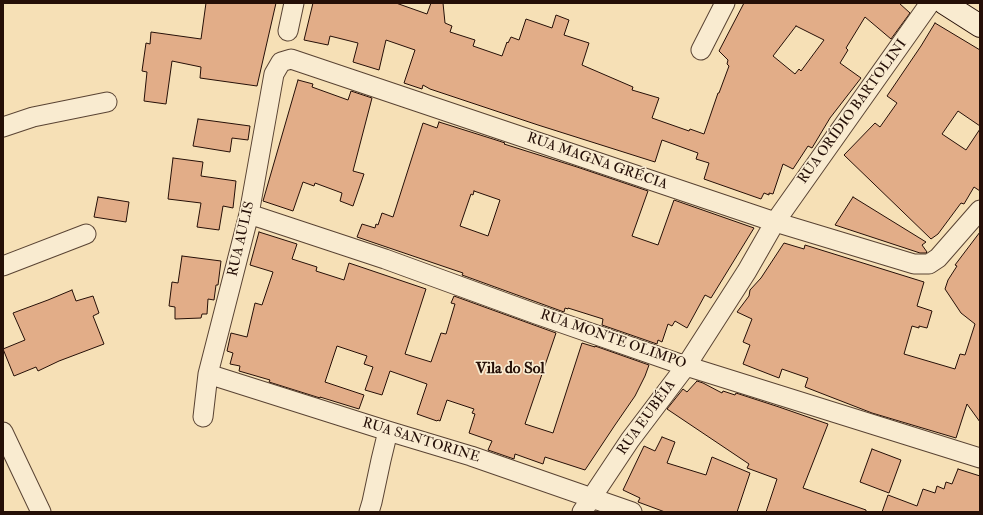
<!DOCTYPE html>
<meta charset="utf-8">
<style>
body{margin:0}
#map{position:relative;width:983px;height:515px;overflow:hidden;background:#f6e0b6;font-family:"IM FELL Double Pica",serif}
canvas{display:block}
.frame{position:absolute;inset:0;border:4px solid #250f07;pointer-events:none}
</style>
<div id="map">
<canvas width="983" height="515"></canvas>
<div class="frame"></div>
</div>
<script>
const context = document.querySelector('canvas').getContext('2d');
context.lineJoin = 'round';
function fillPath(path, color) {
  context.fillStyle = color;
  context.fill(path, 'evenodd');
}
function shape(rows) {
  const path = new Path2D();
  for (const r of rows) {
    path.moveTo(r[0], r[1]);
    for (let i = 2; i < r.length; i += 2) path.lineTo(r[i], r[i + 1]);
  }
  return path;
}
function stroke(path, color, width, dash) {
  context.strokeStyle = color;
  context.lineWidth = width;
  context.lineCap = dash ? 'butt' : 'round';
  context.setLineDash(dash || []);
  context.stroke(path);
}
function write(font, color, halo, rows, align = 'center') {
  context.font = font + ' "IM FELL Double Pica",serif';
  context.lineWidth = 3.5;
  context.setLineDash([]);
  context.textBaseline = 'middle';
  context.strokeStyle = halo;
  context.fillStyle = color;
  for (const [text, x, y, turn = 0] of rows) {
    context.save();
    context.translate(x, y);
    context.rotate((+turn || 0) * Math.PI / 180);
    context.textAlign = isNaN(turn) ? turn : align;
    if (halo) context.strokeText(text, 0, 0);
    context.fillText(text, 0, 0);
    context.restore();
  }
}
const building = shape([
 [206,3,276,3,257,86,200,78,201,67,172,61,166,104,144,101,147,72,142,71,146,43,150,44,151,32,201,39,206,3],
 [313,3,396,3,427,14,431,3,443,3,445,23,452,26,450,32,475,40,473,46,502,56,507,42,508,43,511,37,519,40,526,19,552,28,556,15,569,20,564,35,589,43,582,65,633,87,632,90,659,98,652,118,689,131,690,129,704,134,718,93,719,93,729,66,727,64,728,60,719,51,744,3,899,3,910,13,891,39,865,17,846,48,848,50,840,63,861,78,830,118,812,148,808,146,793,169,783,164,773,194,769,193,769,195,764,193,761,199,704,179,709,163,696,159,698,153,662,140,655,162,538,125,430,89,423,85,422,89,404,83,415,50,386,40,379,70,353,62,358,43,330,36,328,45,304,40,313,3],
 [796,26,824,40,801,71,799,69,795,74,773,56,796,26],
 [935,23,980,50,980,126,958,111,942,134,966,150,980,129,980,191,974,187,964,204,961,203,938,234,931,239,844,155,875,123,880,127,897,103,887,96,921,46,935,23],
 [298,80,313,84,312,87,348,100,351,91,372,98,353,171,364,174,353,206,340,201,342,193,315,183,314,186,303,182,293,211,263,201,298,80],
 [198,119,250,126,248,140,232,138,230,152,193,146,198,119],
 [439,122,496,140,505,143,504,144,577,167,648,191,632,236,658,245,674,200,754,228,711,298,705,295,687,328,675,321,672,326,668,324,662,342,658,340,657,344,602,325,603,319,568,308,568,309,565,308,564,312,462,275,463,273,357,237,362,224,375,228,376,224,378,225,382,213,393,217,423,123,437,128,439,122],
 [474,191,500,200,488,236,460,226,471,194,473,195,474,191],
 [173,158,203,162,201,176,236,181,233,208,223,206,219,230,197,227,201,203,168,199,173,158],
 [98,197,129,202,126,222,94,217,98,197],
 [853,197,926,242,922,245,927,252,926,253,920,253,835,225,853,197],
 [259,232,297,244,292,259,317,267,316,271,344,280,349,263,426,289,405,354,431,362,441,333,446,334,455,304,451,303,454,296,556,333,525,424,553,433,582,343,595,347,595,346,649,365,645,376,635,396,615,425,585,470,545,457,543,464,515,454,514,459,488,450,492,441,469,433,475,414,472,413,474,409,447,400,440,421,438,420,437,421,417,414,427,384,390,371,382,395,365,390,373,367,364,364,367,356,337,346,325,382,364,395,359,409,320,397,320,398,269,382,270,380,239,371,240,366,230,364,233,353,227,351,231,333,247,337,255,303,262,305,273,272,250,265,259,232],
 [980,232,980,422,967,404,956,438,872,413,805,387,808,378,782,369,779,378,743,364,750,345,743,342,752,319,737,312,749,296,750,290,761,278,784,243,804,249,805,245,924,282,917,306,932,311,927,328,919,326,919,328,912,326,904,354,955,369,960,354,965,355,975,324,961,313,945,289,948,280,957,266,955,265,980,232],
 [182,256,221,261,218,285,216,285,214,300,208,299,207,314,202,314,201,318,175,319,175,307,169,306,172,282,178,283,182,256],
 [72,290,76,301,93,296,99,313,93,316,104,344,59,361,38,371,36,367,14,376,3,349,25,340,13,313,48,300,72,290],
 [697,381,703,383,722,393,723,391,735,395,736,393,779,407,828,424,803,488,866,510,866,512,766,512,777,479,747,468,749,464,667,409,683,389,687,392,697,381],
 [662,437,675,442,667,463,706,475,712,457,750,473,737,512,665,512,638,502,640,498,623,490,644,446,655,451,662,437],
 [872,449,901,460,889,493,860,482,872,449],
 [958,469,980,476,980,512,882,512,888,495,917,506,923,489,935,493,937,486,944,489,946,482,952,484,958,469]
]);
const street = shape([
 [288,31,294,3],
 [701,50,725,3],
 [3,127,33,117,107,102],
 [249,214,385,259,536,314,686,366,980,458],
 [3,266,86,234],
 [208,374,388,431,471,456,632,512],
 [203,417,208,374,249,214,274,74,281,62,291,59,775,222,914,264,929,264,938,258,980,210],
 [3,432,41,512],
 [369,512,372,502,381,460,388,431],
 [582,512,630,440,686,366,747,271,775,222,930,3]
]);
const secondary = shape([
 [944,3,980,26]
]);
const streetNames = [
 ["RUA ORÍDIO BARTOLINI",853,112,-54],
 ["RUA MAGNA GRÉCIA",597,162,19],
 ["RUA AULIS",242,239,-77],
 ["RUA MONTE OLIMPO",613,340,19],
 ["RUA EUBÉIA",647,418,-54],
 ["RUA SANTORINE",421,441,17]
];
const quarterNames = [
 ["Vila do Sol",510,370]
];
fillPath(building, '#e2ad88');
stroke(building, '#250f07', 1);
stroke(street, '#594333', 21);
stroke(secondary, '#250f07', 24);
stroke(street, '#f9ebd0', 19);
stroke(secondary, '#f9ebd0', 22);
write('14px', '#250f07', '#f9ebd0', streetNames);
write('bold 16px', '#250f07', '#f9ebd0', quarterNames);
</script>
